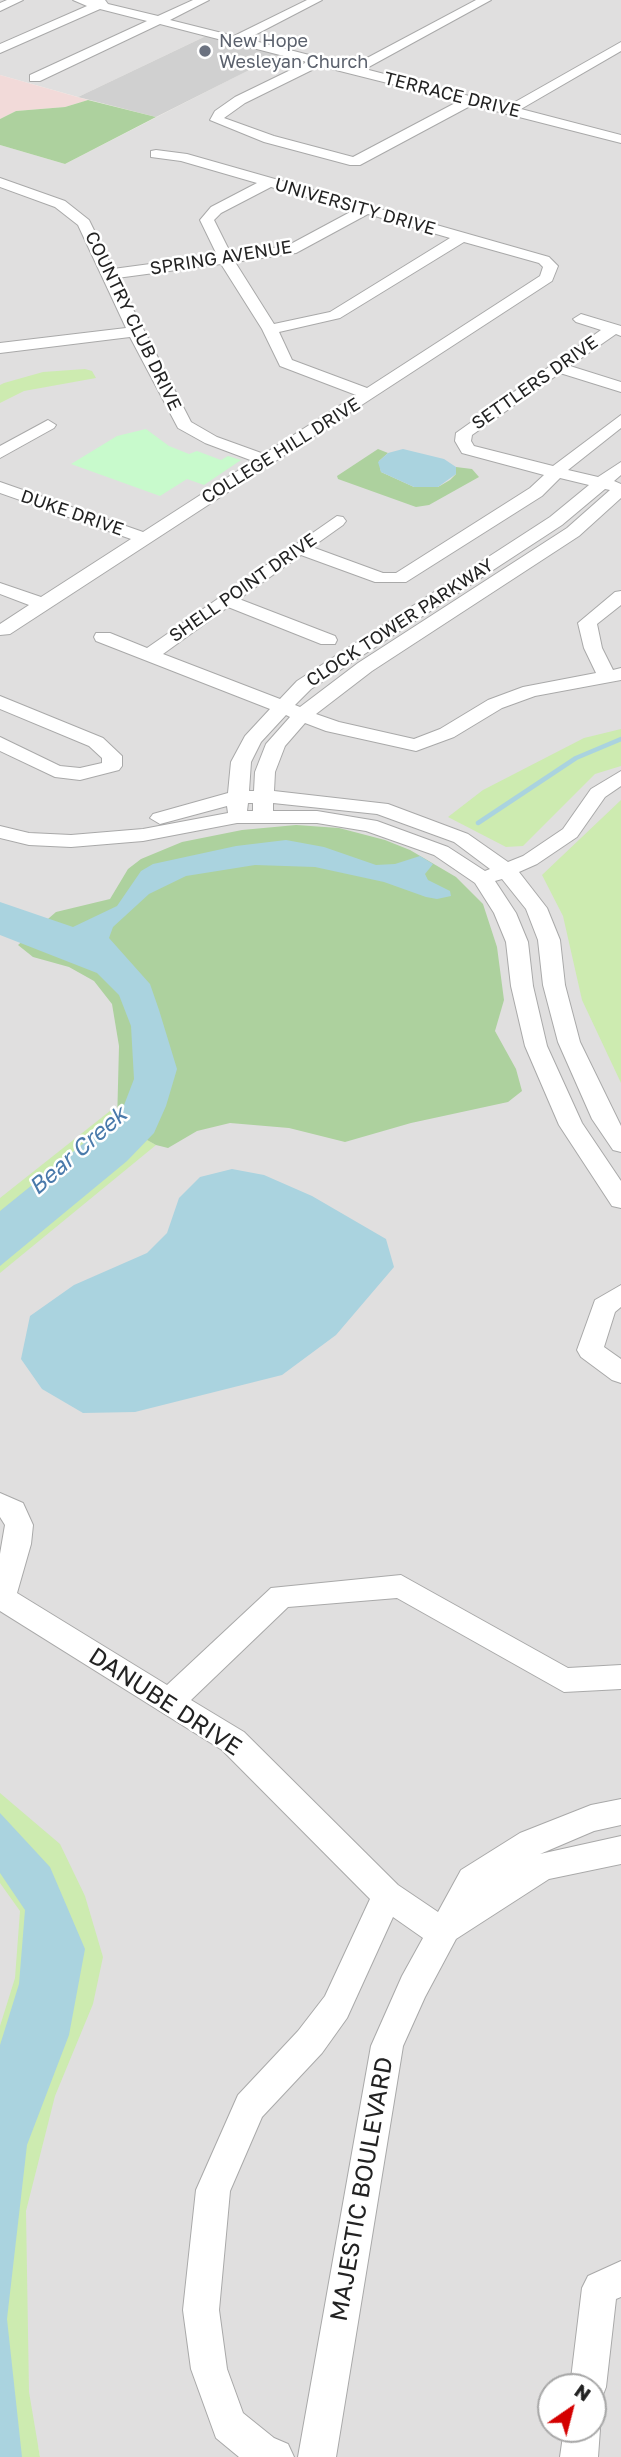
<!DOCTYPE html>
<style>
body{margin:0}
#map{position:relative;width:621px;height:2457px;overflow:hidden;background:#f2efe9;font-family:"Golos Text",sans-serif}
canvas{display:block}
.north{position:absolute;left:537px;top:2373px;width:70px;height:70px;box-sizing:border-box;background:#fff;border:2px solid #a7a7a7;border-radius:50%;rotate:35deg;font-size:19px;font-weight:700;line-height:28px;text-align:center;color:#222}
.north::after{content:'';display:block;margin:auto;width:24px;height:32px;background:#d40000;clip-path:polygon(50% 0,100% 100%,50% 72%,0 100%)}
</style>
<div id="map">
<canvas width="621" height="2457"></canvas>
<div class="north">N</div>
</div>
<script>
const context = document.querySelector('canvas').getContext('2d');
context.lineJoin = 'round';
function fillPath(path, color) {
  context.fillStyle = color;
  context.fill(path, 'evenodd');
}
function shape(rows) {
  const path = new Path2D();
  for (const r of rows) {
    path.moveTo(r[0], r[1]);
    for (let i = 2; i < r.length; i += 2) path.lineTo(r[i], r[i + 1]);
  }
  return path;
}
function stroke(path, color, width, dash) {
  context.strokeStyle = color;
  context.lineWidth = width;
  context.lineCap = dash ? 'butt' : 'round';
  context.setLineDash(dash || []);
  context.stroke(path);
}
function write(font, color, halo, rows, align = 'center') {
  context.font = font + ' "Golos Text",sans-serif';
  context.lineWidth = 5;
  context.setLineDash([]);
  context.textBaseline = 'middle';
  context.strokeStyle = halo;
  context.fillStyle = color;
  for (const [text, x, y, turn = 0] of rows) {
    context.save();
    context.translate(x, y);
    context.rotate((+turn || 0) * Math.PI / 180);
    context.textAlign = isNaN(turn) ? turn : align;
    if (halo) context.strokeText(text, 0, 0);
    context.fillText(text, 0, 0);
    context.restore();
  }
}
const residential = shape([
 [0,0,621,0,621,2457,40,2457,38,2446,0,2447,0,145,65,164,278,55,206,36,78,97,0,75],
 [551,2387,593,2387,593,2429,551,2429]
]);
const commercial = shape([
 [0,75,88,100,65,107,16,111,0,119]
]);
const religious = shape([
 [206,36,279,55,156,117,78,97]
]);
const grass = shape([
 [85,369,92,371,96,378,24,391,0,403,0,385,4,383,43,372],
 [621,729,621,766,595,774,523,846,506,847,448,817,483,790,584,738],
 [621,800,621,1083,582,1000,563,916,542,875],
 [115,1107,117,1123,156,1145,0,1273,0,1198],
 [0,1793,60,1844,85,1896,103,1957,93,2004,55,2096,26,2211,29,2392,40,2457,0,2457,0,2026,15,1978,20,1911,0,1883]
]);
const forest = shape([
 [88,100,156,117,65,164,0,145,0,119,16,111,65,107],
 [378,449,388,453,379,461,381,472,414,487,438,487,450,480,456,474,456,467,472,469,479,477,429,505,416,507,338,479,337,476],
 [296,825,339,828,385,840,410,850,456,877,483,904,497,947,504,1000,495,1031,516,1069,522,1091,508,1102,411,1123,345,1142,289,1128,230,1123,197,1131,168,1148,156,1145,117,1123,119,1046,112,1004,94,981,69,967,33,957,18,945,56,912,110,899,128,869,141,859,182,842,242,830]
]);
const park = shape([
 [146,429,169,446,189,454,197,451,221,460,228,456,241,460,204,485,187,479,160,496,71,464,117,436]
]);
const water = shape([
 [403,449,444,459,456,467,456,474,438,487,414,487,381,472,378,462,388,453],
 [286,840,324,847,376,865,395,864,420,856,433,864,425,874,428,880,450,891,451,896,437,899,426,897,384,882,315,867,255,865,186,876,149,894,113,927,109,938,150,984,159,1010,177,1069,166,1106,154,1133,127,1161,0,1266,0,1211,121,1113,134,1079,131,1026,119,995,97,973,0,935,0,902,73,927,117,906,141,871,153,864,236,846],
 [232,1169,264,1175,312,1196,386,1239,394,1267,336,1335,282,1375,135,1412,83,1413,42,1389,21,1359,30,1316,74,1285,147,1253,167,1233,179,1198,200,1177],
 [0,1813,50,1867,85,1949,69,2035,27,2145,7,2319,22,2457,0,2457,0,2045,19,1984,25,1910,0,1873]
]);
const stream = shape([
 [478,823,576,758,621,739]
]);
const minor = shape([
 [7,0,23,0,0,11,0,3,7,0],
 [73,0,105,0,108,4,158,16,193,0,209,0,170,20,234,36,307,0,322,0,247,39,352,66,476,0,491,0,365,69,508,106,621,42,621,51,521,109,621,135,621,143,472,105,360,165,350,165,264,142,210,120,215,111,235,97,307,62,160,24,40,81,30,81,30,75,147,21,100,9,0,53,0,44,87,6,73,0],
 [320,66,459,101,353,157,274,136,224,118,245,103,320,66],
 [156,150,187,154,549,257,558,266,552,281,10,634,0,635,0,624,29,605,0,594,0,583,41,597,131,539,0,493,0,482,143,532,253,461,205,443,178,428,130,337,0,353,0,343,126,328,78,225,55,207,0,187,0,178,65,201,89,220,113,269,217,255,200,220,211,207,257,183,181,161,151,157,151,151,156,150],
 [271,187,354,210,287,246,231,254,214,220,221,213,271,187],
 [368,214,450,238,330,312,274,324,235,262,296,253,368,214],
 [464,242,539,263,543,267,540,276,367,388,292,360,279,332,340,318,464,242],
 [221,264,262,329,280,366,356,395,264,454,217,437,191,422,117,278,221,264],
 [581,314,621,326,621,336,616,334,570,366,621,382,621,392,560,373,472,435,471,441,474,446,553,466,621,415,621,428,568,470,598,477,621,462,621,475,614,481,621,484,621,498,579,536,372,671,316,714,339,722,414,739,440,729,488,700,523,687,596,673,584,648,578,623,615,592,621,591,621,605,597,624,602,648,613,670,621,668,621,680,535,696,502,708,454,737,416,751,326,731,305,723,285,746,275,772,274,791,388,804,468,834,508,862,523,856,563,829,591,789,621,771,621,786,605,797,577,837,537,864,519,872,547,908,560,940,565,985,580,1042,621,1126,621,1152,613,1150,592,1119,558,1042,543,985,538,940,526,909,502,879,495,881,516,913,528,942,533,986,547,1046,582,1123,621,1181,621,1208,612,1206,559,1125,525,1046,511,986,506,942,494,913,475,883,434,855,366,831,317,823,237,823,143,841,71,847,29,845,0,838,0,826,29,833,71,835,143,829,228,813,227,806,160,824,150,818,153,814,228,793,231,762,245,736,270,709,96,641,94,637,96,633,110,633,147,648,337,516,343,517,346,521,343,525,312,547,383,573,396,573,530,488,544,475,462,453,455,441,456,433,601,330,576,322,573,319,581,314],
 [560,478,589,485,550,517,297,681,280,699,163,654,228,607,321,644,335,644,337,640,335,636,239,599,301,555,375,582,406,582,542,496,560,478],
 [605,489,610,490,567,528,358,663,300,707,295,705,311,689,562,525,605,489],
 [286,715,290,717,266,744,255,772,254,791,249,791,251,762,261,742,286,715],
 [248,803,253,803,253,811,247,811,248,803],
 [273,803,377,814,454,842,490,869,485,871,448,847,377,821,317,811,273,811,273,803],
 [48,420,56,425,54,428,0,458,0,446,48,420],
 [0,696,103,738,122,756,122,766,119,770,80,780,55,777,0,751,0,737,60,766,80,768,102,763,102,758,89,746,0,709,0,696],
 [621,1285,621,1307,615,1312,604,1347,621,1359,621,1383,612,1380,581,1357,577,1350,595,1300,621,1285],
 [0,1493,23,1503,33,1525,31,1544,17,1593,167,1685,271,1588,401,1575,568,1668,621,1665,621,1689,564,1692,397,1598,288,1607,191,1700,244,1732,398,1885,438,1912,461,1870,520,1833,591,1805,621,1799,621,1825,594,1831,540,1854,621,1836,621,1864,549,1879,456,1939,425,1997,403,2046,336,2457,298,2457,371,2046,402,1976,423,1938,393,1917,347,2018,322,2053,262,2117,230,2191,219,2310,227,2369,243,2413,274,2438,288,2444,294,2457,239,2457,216,2438,191,2369,183,2310,196,2190,238,2095,298,2031,325,1996,370,1899,222,1750,0,1611,0,1554,5,1525,0,1517,0,1493],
 [621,2261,621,2297,616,2299,606,2387,601,2400,593,2403,593,2387,570,2387,582,2288,588,2276,621,2261],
 [593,2415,600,2429,598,2457,560,2457,564,2429,593,2429,593,2415]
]);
const markers = [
 [205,51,7,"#6b7280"]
];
const farWorshipnames = [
 ["New Hope",219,41],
 ["Wesleyan Church",219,62]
];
const farStreetnames = [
 ["TERRACE DRIVE",452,95,14],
 ["UNIVERSITY DRIVE",355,207,16],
 ["SPRING AVENUE",221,258,-9],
 ["COUNTRY CLUB DRIVE",133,321,64],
 ["SETTLERS DRIVE",535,383,-35],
 ["COLLEGE HILL DRIVE",281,451,-32],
 ["DUKE DRIVE",72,513,19],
 ["SHELL POINT DRIVE",243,588,-35],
 ["CLOCK TOWER PARKWAY",400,623,-33]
];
const waterNames = [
 ["Bear Creek",78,1151,-41]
];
const nearStreetnames = [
 ["DANUBE DRIVE",165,1702,33],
 ["MAJESTIC BOULEVARD",362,2189,-80]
];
fillPath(residential, '#e0dfdf');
fillPath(commercial, '#f2dad9');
fillPath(religious, '#d0d0d0');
fillPath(grass, '#cdebb0');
fillPath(forest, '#add19e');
fillPath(park, '#c8facc');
fillPath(water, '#aad3df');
stroke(stream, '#aad3df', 4.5);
stroke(minor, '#a9a9a9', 2);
fillPath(minor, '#fff');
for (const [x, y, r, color] of markers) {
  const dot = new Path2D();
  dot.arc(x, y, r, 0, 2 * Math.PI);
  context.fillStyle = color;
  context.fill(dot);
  stroke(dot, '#fff', 2.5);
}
write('18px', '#5b616d', '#fff', farWorshipnames, 'left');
write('18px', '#222', '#fff', farStreetnames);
write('italic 23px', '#4a7aab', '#fff', waterNames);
write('24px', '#222', '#fff', nearStreetnames);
</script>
